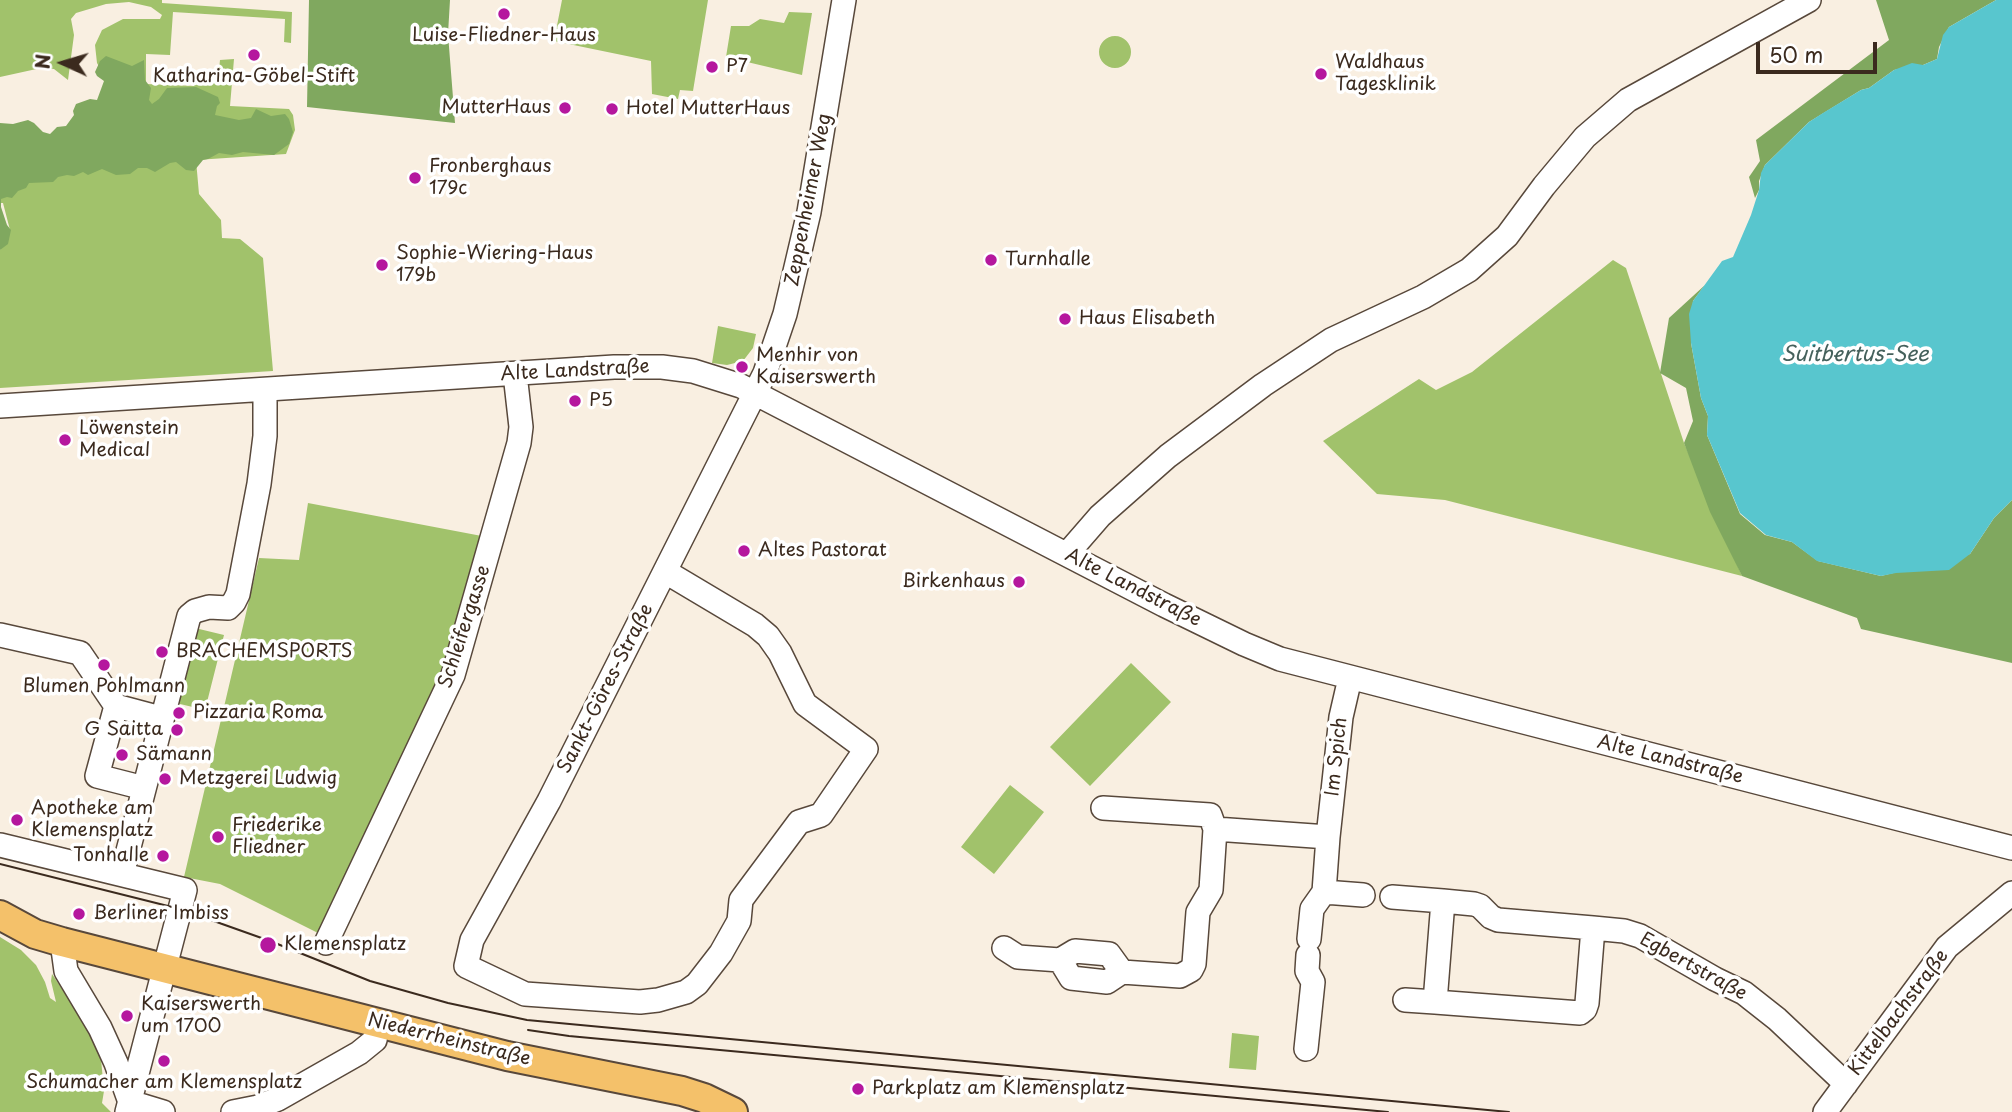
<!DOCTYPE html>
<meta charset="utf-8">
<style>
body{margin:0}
#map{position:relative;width:2012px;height:1112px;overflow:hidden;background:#f9efe1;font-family:"Playpen Sans",sans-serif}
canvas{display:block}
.north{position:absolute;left:28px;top:28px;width:70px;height:70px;-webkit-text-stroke:5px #fff;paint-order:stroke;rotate:274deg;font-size:19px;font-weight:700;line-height:28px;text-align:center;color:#3b2a1e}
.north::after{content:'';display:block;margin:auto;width:24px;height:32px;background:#3b2a1e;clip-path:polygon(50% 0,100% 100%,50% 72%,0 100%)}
.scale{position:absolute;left:1756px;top:42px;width:121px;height:32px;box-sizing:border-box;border:4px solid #3b2a1e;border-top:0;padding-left:9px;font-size:21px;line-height:24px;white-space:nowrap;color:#3b2a1e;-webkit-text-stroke:5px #fff;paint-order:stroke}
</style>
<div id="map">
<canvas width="2012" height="1112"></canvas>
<div class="north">N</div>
<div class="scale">50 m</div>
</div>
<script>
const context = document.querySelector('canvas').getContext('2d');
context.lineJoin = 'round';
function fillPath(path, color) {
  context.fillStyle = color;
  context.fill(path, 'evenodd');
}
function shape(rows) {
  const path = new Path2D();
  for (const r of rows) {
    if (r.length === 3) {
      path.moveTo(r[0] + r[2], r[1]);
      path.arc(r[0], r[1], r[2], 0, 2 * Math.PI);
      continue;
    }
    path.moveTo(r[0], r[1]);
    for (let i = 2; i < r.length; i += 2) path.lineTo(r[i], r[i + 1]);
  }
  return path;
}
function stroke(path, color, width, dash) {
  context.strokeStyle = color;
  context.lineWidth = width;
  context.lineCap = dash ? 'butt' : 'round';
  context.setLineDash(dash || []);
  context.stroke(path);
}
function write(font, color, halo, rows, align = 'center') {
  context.font = font + ' "Playpen Sans",sans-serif';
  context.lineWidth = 7;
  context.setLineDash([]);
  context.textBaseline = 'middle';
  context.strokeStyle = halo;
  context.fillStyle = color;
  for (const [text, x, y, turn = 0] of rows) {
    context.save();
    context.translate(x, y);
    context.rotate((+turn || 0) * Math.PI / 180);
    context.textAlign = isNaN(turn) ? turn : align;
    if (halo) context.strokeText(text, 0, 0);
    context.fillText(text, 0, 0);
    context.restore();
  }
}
const green = shape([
 [0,0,162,0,162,3,292,12,291,43,284,42,285,19,173,12,170,55,146,54,146,84,194,86,195,78,218,79,220,60,234,59,230,106,289,109,293,115,295,130,286,154,196,160,199,194,221,220,222,238,240,239,263,258,273,371,0,388,0,250,10,230,3,203,0,203,0,190,140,139,97,63,95,45,102,30,123,19,160,19,162,15,151,7,129,2,106,4,76,13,71,19,74,35,68,80,54,69,41,68,0,77],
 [562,0,708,0,693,91,680,90,678,99,652,94,651,61,554,41],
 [789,12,812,13,802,75,726,57,731,26,749,26,760,19,784,23],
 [1115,52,16],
 [1613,260,1626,268,1684,443,1742,576,1445,500,1377,494,1323,441,1419,379,1436,390,1472,372],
 [718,326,756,334,753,348,743,361,727,365,712,363],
 [308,503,487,537,463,614,428,712,322,935,220,884,184,877,259,558,299,560],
 [195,628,224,635,205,710,176,703],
 [1131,663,1171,702,1090,786,1050,747],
 [1010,785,1044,812,994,874,961,847],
 [0,937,21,950,36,965,45,982,50,998,56,1002,51,981,52,974,87,1026,101,1059,104,1091,102,1103,111,1112,0,1112],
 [1232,1033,1259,1036,1256,1070,1229,1068]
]);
const forest = shape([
 [309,0,450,0,448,34,455,123,307,107],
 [1876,0,1996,0,1949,27,1939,47,1937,59,1923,65,1894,70,1869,88,1861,90,1809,122,1765,165,1759,181,1759,190,1755,198,1749,177,1760,161,1756,140,1889,40],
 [106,56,132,66,144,60,145,80,151,88,149,100,152,104,159,99,167,88,196,87,218,97,220,103,217,106,215,115,239,120,251,118,256,109,271,116,285,114,289,119,293,132,289,144,274,155,243,152,232,155,219,153,208,159,203,160,194,171,186,170,176,162,170,163,155,172,147,168,138,168,130,174,116,175,102,169,88,175,83,172,74,176,67,175,58,177,53,182,29,183,26,188,18,191,12,198,7,197,1,199,1,207,7,225,11,230,8,244,0,250,0,123,13,124,28,120,34,123,43,132,50,134,57,127,66,126,74,115,73,111,76,104,90,99,97,100,104,81,97,76,95,72,100,61],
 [1705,285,1693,301,1691,343,1701,398,1708,416,1707,435,1740,514,1765,535,1792,542,1818,561,1881,576,1970,554,1994,518,2012,500,2012,663,1861,629,1857,618,1742,576,1710,512,1684,443,1693,421,1686,388,1660,373,1669,318]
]);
const water = shape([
 [1996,0,2012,0,2012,500,1994,518,1970,554,1949,570,1896,573,1881,576,1817,561,1792,542,1766,535,1740,513,1707,435,1708,416,1701,398,1691,343,1689,314,1693,301,1722,261,1733,257,1751,215,1759,190,1761,173,1765,165,1809,122,1823,113,1861,90,1869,88,1894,70,1912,63,1923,65,1937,59,1943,35,1949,27]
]);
const minor = shape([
 [0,406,614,367,662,367,693,371,741,386,1164,605,1244,644,1280,659,2012,848],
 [1067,554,1100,516,1168,456,1263,385,1331,340,1423,297,1469,270,1507,236,1544,186,1585,137,1628,100,1809,0],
 [666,572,755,625,768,636,780,653,805,704,866,749,821,815,799,822,741,900,739,921,721,953,697,984,686,992,658,1000,640,1002,525,994,466,966,472,940,549,801,765,373,785,314,809,212,844,0],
 [0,635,80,653,116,706],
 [144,788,97,776,116,706,161,718],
 [1103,808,1210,815,1215,829,1328,837],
 [0,845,185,890,127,1112],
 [122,874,189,616,195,611,209,607,228,608,234,602,238,594,259,484,265,436,265,390],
 [1324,892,1363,895],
 [1392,897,1443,901],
 [1593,928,1587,1003,1585,1009,1580,1013,1435,1002,1443,901,1474,904,1480,906,1491,917,1498,920,1593,928,1624,931,1640,936,1715,979,1744,993,1777,1019,1846,1084],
 [1309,939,1312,909,1324,892,1328,837,1341,717,1350,678],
 [62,942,66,971,100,1028,116,1063,130,1102],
 [326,943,453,675,519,443,521,427,515,374],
 [1004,948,1018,957,1060,960],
 [1122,972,1107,982,1071,978,1060,960,1075,951,1109,954,1122,972,1180,976,1191,970,1194,964,1198,912,1211,890,1215,829],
 [1405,1000,1435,1002],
 [1306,1049,1313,982,1307,971,1308,955],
 [130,1102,163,1112],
 [233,1112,258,1107,278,1099,359,1053,375,1040,378,1023],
 [1825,1112,1947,947,2012,893]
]);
const major = shape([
 [0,915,35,934,62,942,507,1056,682,1091,704,1098,733,1112]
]);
const tram = shape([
 [0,864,180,909,270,941,370,981,448,1003,527,1020,1509,1112],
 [528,1030,569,1036,1388,1112]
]);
const markers = [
 [504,14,7,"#b5179e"],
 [254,55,7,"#b5179e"],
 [712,67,7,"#b5179e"],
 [1321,74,7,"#b5179e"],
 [565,108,7,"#b5179e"],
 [612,109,7,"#b5179e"],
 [415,178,7,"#b5179e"],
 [991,260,7,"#b5179e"],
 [382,265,7,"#b5179e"],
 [1065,319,7,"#b5179e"],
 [742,367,7,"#b5179e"],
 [575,401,7,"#b5179e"],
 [65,440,7,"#b5179e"],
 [744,551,7,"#b5179e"],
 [1019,582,7,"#b5179e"],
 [162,652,7,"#b5179e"],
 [104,665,7,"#b5179e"],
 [179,713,7,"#b5179e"],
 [177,730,7,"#b5179e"],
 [122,755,7,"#b5179e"],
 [165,779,7,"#b5179e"],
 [17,820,7,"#b5179e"],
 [218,837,7,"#b5179e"],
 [163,856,7,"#b5179e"],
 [79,914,7,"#b5179e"],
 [268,945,9,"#b5179e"],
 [127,1016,7,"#b5179e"],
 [164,1061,7,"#b5179e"],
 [858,1089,7,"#b5179e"]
];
const poiNames = [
 ["Luise-Fliedner-Haus",504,36,"center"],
 ["Waldhaus",1335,63],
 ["Tagesklinik",1335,85],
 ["P7",726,67],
 ["Katharina-Göbel-Stift",254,77,"center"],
 ["MutterHaus",551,108,"right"],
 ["Hotel MutterHaus",626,109],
 ["Fronberghaus",429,167],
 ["179c",429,189],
 ["Sophie-Wiering-Haus",396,254],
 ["179b",396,276],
 ["Turnhalle",1005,260],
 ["Haus Elisabeth",1079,319],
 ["Menhir von",756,356],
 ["Kaiserswerth",756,378],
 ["P5",589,401],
 ["Löwenstein",79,429],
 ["Medical",79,451],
 ["Altes Pastorat",758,551],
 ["Birkenhaus",1005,582,"right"],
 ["BRACHEMSPORTS",176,652],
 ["Blumen Pohlmann",104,687,"center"],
 ["Pizzaria Roma",193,713],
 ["G Saitta",163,730,"right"],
 ["Sämann",136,755],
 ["Metzgerei Ludwig",179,779],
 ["Apotheke am",31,809],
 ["Klemensplatz",31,831],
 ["Friederike",232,826],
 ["Fliedner",232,848],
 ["Tonhalle",149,856,"right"],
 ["Berliner Imbiss",93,914],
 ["Klemensplatz",284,945],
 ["Kaiserswerth",141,1005],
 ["um 1700",141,1027],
 ["Schumacher am Klemensplatz",164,1083,"center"],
 ["Parkplatz am Klemensplatz",872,1089]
];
const streetNames = [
 ["Zeppenheimer Weg",809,200,-79],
 ["Alte Landstraße",575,371,-3],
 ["Alte Landstraße",1133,588,27],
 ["Schleifergasse",465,627,-72],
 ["Sankt-Göres-Straße",606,689,-63],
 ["Im Spich",1337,757,-84],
 ["Alte Landstraße",1670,760,14],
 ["Egbertstraße",1693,967,29],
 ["Kittelbachstraße",1899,1013,-53],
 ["Niederrheinstraße",449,1040,14]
];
const waterNames = [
 ["Suitbertus-See",1855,355]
];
fillPath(green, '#a1c26b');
fillPath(forest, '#80a85f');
fillPath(water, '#58c6ce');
stroke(minor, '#58483b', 26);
stroke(major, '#58483b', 32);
stroke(minor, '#fff', 23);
stroke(major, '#f4c16a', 28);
stroke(tram, '#3b2a1e', 2);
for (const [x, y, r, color] of markers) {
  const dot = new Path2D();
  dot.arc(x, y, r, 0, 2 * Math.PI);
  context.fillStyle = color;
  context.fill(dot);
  stroke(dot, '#fff', 2.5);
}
write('19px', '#3b2a1e', '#fff', poiNames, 'left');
write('19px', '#3b2a1e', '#fff', streetNames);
write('italic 21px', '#45615c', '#fff', waterNames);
</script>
